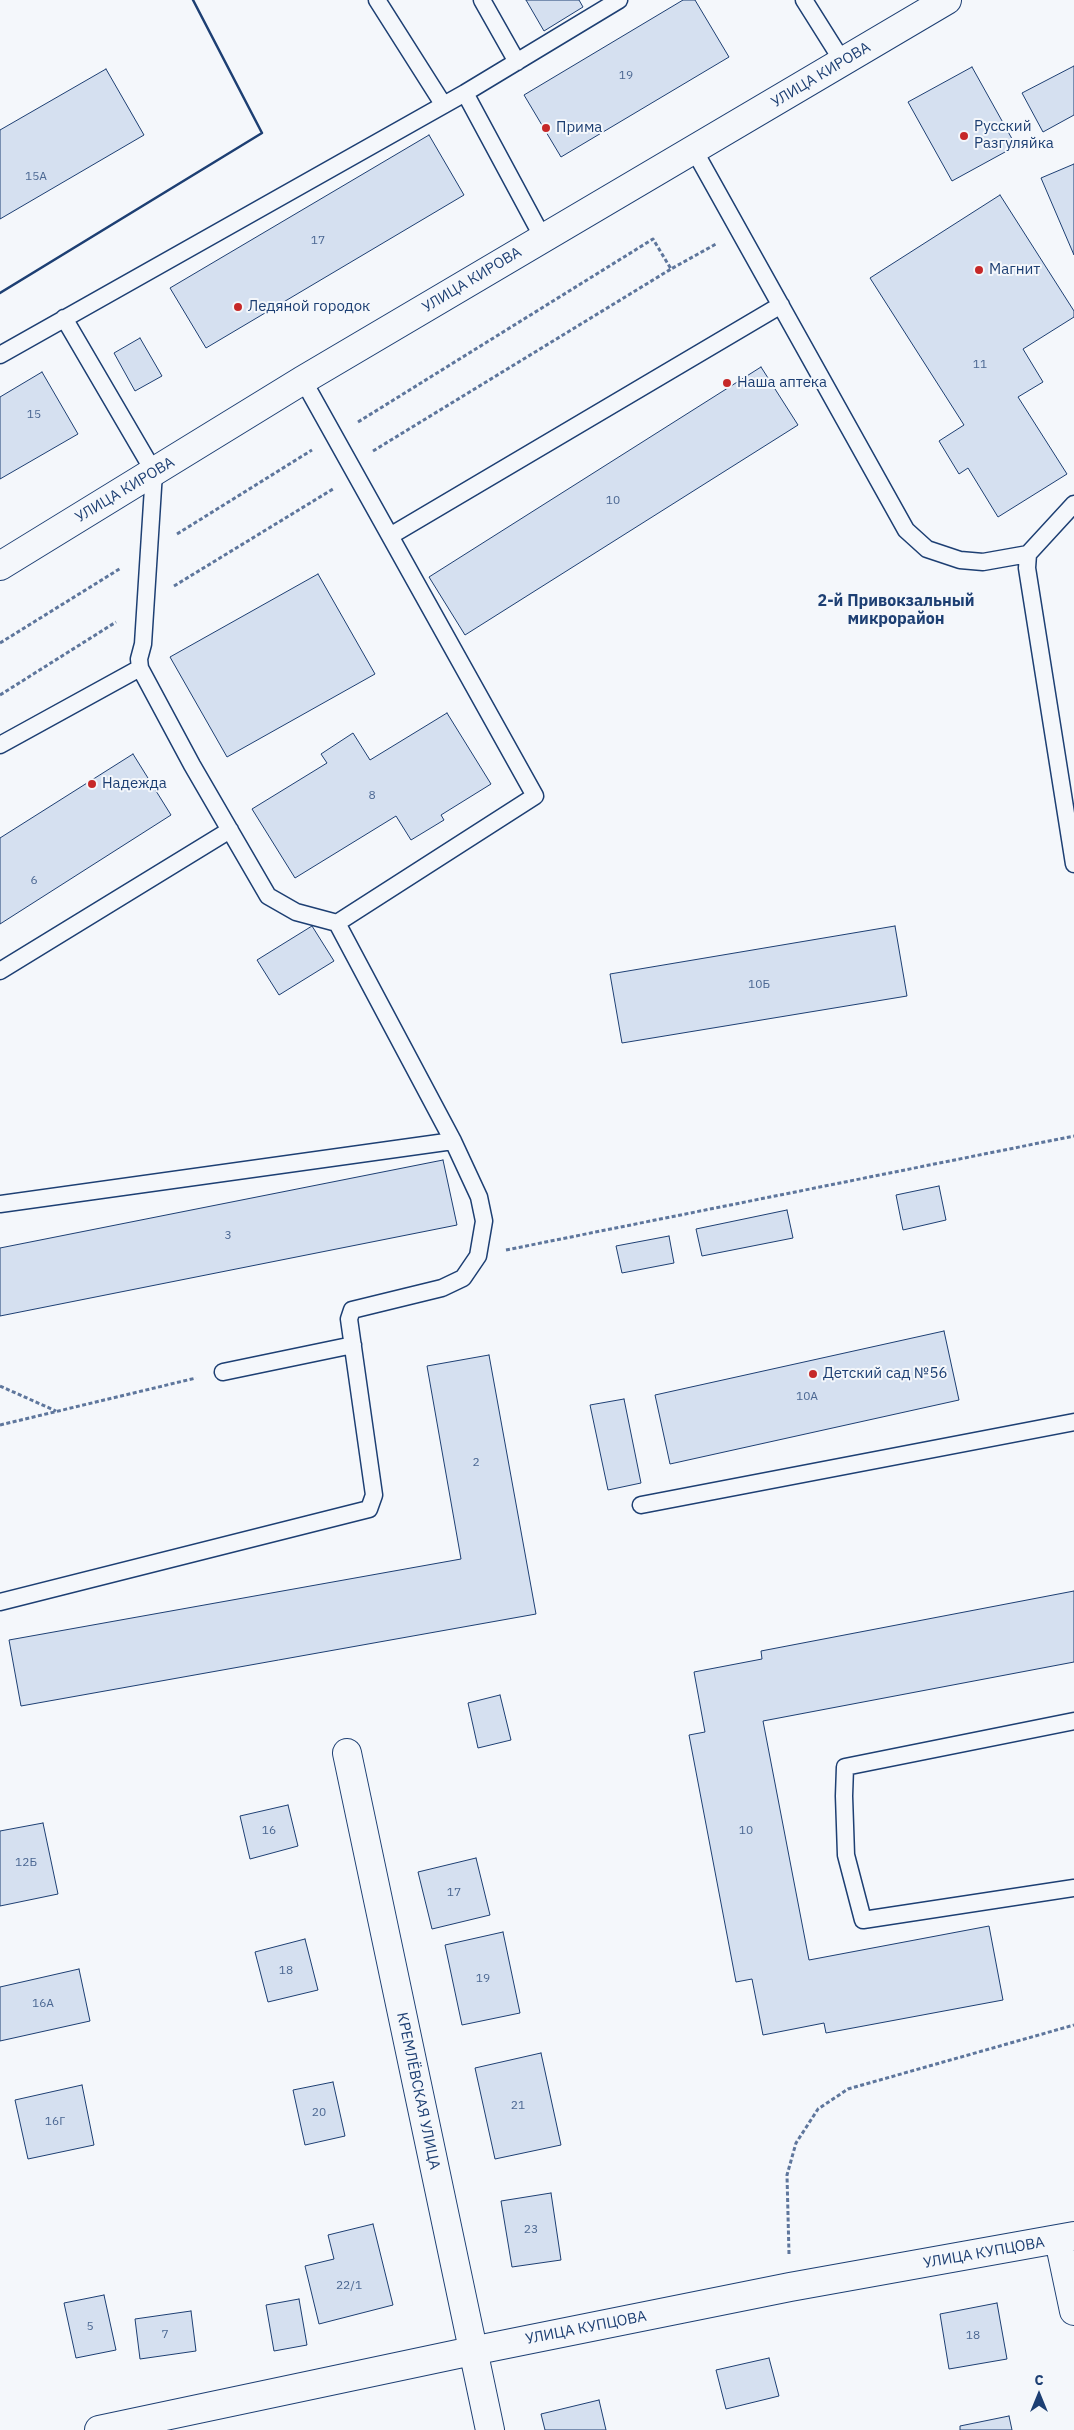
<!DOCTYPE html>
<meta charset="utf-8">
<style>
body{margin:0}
#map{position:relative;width:1074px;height:2430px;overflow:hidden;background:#f4f7fb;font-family:"IBM Plex Sans",sans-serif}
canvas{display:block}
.north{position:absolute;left:1014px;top:2370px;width:50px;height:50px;-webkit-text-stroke:4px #f4f7fb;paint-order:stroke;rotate:0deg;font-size:14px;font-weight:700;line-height:20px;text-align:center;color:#1d3f73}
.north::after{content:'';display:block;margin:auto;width:18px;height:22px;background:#1d3f73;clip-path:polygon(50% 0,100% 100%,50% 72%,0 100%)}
</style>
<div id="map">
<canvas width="1074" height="2430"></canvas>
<div class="north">С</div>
</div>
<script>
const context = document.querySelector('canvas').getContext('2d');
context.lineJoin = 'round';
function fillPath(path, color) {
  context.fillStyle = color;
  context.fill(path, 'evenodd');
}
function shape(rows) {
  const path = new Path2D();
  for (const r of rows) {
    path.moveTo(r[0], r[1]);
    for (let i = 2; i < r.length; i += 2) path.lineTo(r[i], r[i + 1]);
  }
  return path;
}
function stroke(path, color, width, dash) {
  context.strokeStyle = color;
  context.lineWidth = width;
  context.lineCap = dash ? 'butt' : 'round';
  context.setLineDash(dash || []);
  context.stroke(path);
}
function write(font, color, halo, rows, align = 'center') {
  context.font = font + ' "IBM Plex Sans",sans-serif';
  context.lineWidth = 4;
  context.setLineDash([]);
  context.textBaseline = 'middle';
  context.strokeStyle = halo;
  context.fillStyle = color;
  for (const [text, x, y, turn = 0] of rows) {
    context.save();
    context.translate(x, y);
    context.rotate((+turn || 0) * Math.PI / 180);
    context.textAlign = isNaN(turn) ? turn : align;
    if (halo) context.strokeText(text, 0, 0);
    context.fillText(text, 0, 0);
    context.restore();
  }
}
const building = shape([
 [526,0,579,0,583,7,544,31,526,0],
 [683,0,695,0,729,57,561,157,524,95,683,0],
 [1074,66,1074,115,1043,132,1022,93,1074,66],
 [972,67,1016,146,952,181,908,102,972,67],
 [106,69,144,135,0,219,0,130,106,69],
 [429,135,464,195,206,348,170,288,429,135],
 [1074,164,1074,255,1041,178,1074,164],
 [1000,195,1074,311,1074,317,1023,349,1043,382,1018,397,1067,474,998,517,968,468,959,474,939,441,964,425,870,278,1000,195],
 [140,338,162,376,135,391,114,353,140,338],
 [761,367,798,425,465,635,429,577,761,367],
 [42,372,78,434,0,479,0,397,42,372],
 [318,574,375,674,227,757,170,657,318,574],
 [447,713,491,784,441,815,444,820,411,840,396,816,295,878,252,809,327,763,321,754,353,733,370,760,447,713],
 [133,754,171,815,0,924,0,838,133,754],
 [312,926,334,961,279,995,257,960,312,926],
 [895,926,907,996,622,1043,610,974,895,926],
 [443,1160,457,1225,0,1316,0,1248,443,1160],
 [939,1186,946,1220,903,1230,896,1195,939,1186],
 [787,1210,793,1238,702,1256,696,1229,787,1210],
 [669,1236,674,1263,622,1273,616,1246,669,1236],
 [944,1331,959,1400,670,1464,655,1395,944,1331],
 [489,1355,536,1614,21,1706,9,1640,461,1559,427,1366,489,1355],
 [624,1399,641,1483,608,1490,590,1405,624,1399],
 [1074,1591,1074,1662,763,1721,809,1960,989,1926,1003,2000,826,2033,824,2023,763,2035,752,1979,736,1982,689,1735,705,1732,694,1672,762,1659,761,1651,1074,1591],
 [500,1695,511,1740,478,1748,468,1703,500,1695],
 [288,1805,298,1846,250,1859,240,1816,288,1805],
 [43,1823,58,1894,0,1906,0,1831,43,1823],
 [476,1858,490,1915,432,1929,418,1872,476,1858],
 [503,1932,520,2013,462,2025,445,1945,503,1932],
 [305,1939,318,1990,268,2002,255,1952,305,1939],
 [79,1969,90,2021,0,2041,0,1987,79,1969],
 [541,2053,561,2145,495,2159,475,2068,541,2053],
 [333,2082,345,2136,305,2145,293,2090,333,2082],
 [82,2085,94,2145,28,2159,15,2100,82,2085],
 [551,2193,561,2260,512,2267,501,2201,551,2193],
 [373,2224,393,2305,319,2324,305,2266,334,2259,328,2235,373,2224],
 [104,2295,116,2350,76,2358,64,2303,104,2295],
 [299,2299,307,2345,274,2351,266,2305,299,2299],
 [997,2303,1007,2359,949,2369,940,2314,997,2303],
 [191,2311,196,2351,140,2359,135,2319,191,2311],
 [769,2358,779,2396,726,2409,716,2370,769,2358],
 [599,2400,606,2430,545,2430,541,2414,599,2400],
 [1009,2416,1012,2430,960,2430,960,2426,1009,2416]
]);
const path = shape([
 [358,422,653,239,671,269,716,244],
 [373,451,671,269],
 [177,534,312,450],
 [174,586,333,489],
 [0,643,121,568],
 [0,695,116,622],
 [506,1250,1074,1136],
 [0,1386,56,1411],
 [0,1425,196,1378],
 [789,2254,787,2175,796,2143,818,2109,848,2089,1074,2025]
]);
const lane = shape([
 [377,0,443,104],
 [482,0,517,62],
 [804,0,843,62],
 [465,93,543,238],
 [694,150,906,530,927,549,960,560,983,562,1028,554],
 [64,318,154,472,143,644,139,659,140,668,192,765,268,896,296,912,337,923,535,796,303,380],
 [0,355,465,93,619,0],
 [1074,504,1028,554,1027,568,1074,864],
 [390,536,781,305],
 [0,745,140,668],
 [0,971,230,830],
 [0,1204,453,1141],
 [223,1372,353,1345],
 [641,1505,1074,1422],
 [0,1602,369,1509,374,1495,349,1319,352,1310,442,1288,463,1278,478,1256,484,1221,479,1197,453,1141,337,923],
 [1074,1721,845,1767,844,1796,846,1855,863,1920,1074,1888]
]);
const street = shape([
 [347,1753,490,2430],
 [1059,2240,1074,2311],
 [99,2430,472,2351,790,2287,1074,2236]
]);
const secondary = shape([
 [0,566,303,380,947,0]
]);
const wall = shape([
 [0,293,262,133,193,0]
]);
const markers = [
 [546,128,5,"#c62828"],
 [964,136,5,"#c62828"],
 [979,270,5,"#c62828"],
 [238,307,5,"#c62828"],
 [727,383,5,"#c62828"],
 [92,784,5,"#c62828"],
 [813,1374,5,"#c62828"]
];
const numberNames = [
 ["19",626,76],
 ["15А",36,177],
 ["17",318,241],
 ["11",980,365],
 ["15",34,415],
 ["10",613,501],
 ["8",372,796],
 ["6",34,881],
 ["10Б",759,985],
 ["3",228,1236],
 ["10А",807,1397],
 ["2",476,1463],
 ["16",269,1831],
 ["10",746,1831],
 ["12Б",26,1863],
 ["17",454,1893],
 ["18",286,1971],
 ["19",483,1979],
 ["16А",43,2004],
 ["21",518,2106],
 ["20",319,2113],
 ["16Г",55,2122],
 ["23",531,2230],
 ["22/1",349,2286],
 ["5",90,2327],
 ["7",165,2335],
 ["18",973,2336]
];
const streetNames = [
 ["УЛИЦА КИРОВА",821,75,-31],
 ["УЛИЦА КИРОВА",472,280,-31],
 ["УЛИЦА КИРОВА",125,490,-31],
 ["КРЕМЛЁВСКАЯ УЛИЦА",418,2091,78],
 ["УЛИЦА КУПЦОВА",984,2253,-10],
 ["УЛИЦА КУПЦОВА",586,2328,-11]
];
const poiNames = [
 ["Русский",974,127],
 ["Разгуляйка",974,144],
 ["Прима",556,128],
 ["Магнит",989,270],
 ["Ледяной городок",248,307],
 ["Наша аптека",737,383],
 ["Надежда",102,784],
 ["Детский сад №56",823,1374]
];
const neighbourhoodNames = [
 ["2-й Привокзальный",896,601],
 ["микрорайон",896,619]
];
fillPath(building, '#d5e0f0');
stroke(building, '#1d3f73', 1);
stroke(lane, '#1d3f73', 19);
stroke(street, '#1d3f73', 30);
stroke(secondary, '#1d3f73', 30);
stroke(path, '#5e769c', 3, [4, 2.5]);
stroke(lane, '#f4f7fb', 16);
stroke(street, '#f4f7fb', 28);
stroke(secondary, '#f4f7fb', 28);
stroke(wall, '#1d3f73', 2.5);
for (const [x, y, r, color] of markers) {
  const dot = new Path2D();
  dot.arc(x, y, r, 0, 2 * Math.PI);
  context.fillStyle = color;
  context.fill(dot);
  stroke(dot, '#f4f7fb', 2);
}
write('12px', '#4b6792', null, numberNames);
write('15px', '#1d3f73', '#f4f7fb', streetNames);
write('15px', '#1d3f73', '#f4f7fb', poiNames, 'left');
write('bold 16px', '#1d3f73', '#f4f7fb', neighbourhoodNames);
</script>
